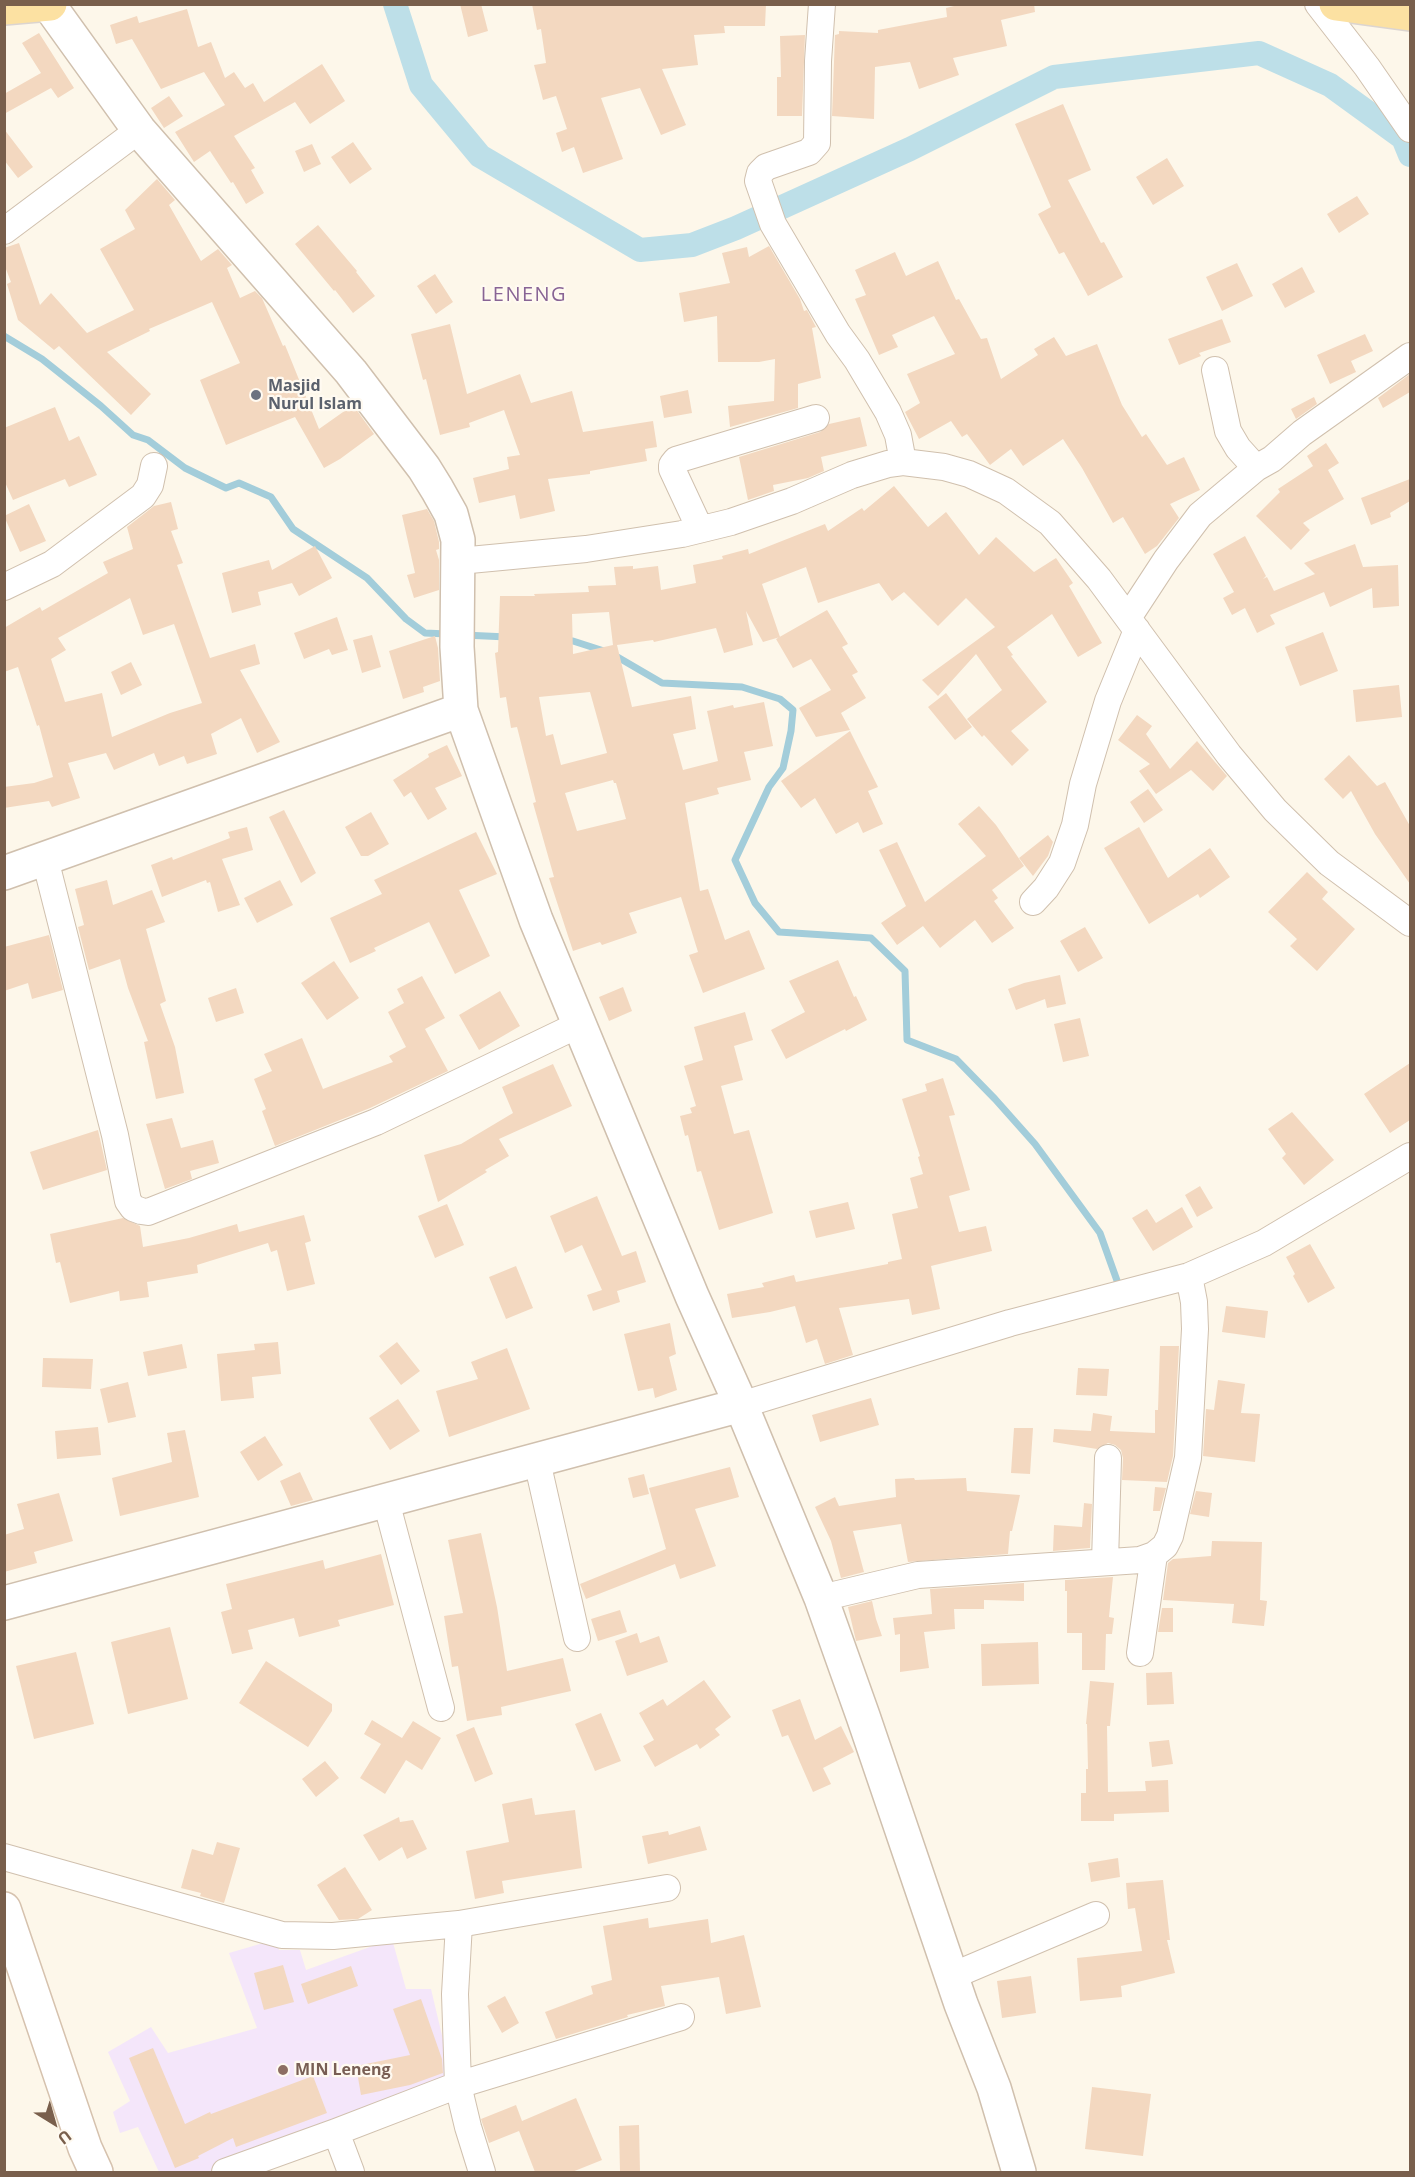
<!DOCTYPE html>
<style>
body{margin:0}
#map{position:relative;width:1415px;height:2177px;overflow:hidden;background:#fdf7ea;font-family:"Open Sans",sans-serif}
canvas{display:block}
.frame{position:absolute;inset:0;border:6px solid #795f4c;pointer-events:none}
.north{position:absolute;left:24px;top:2093px;width:60px;height:60px;-webkit-text-stroke:4px #fffaf1;paint-order:stroke;rotate:143deg;font-size:16px;font-weight:700;line-height:24px;text-align:center;color:#795f4c}
.north::after{content:'';display:block;margin:auto;width:21px;height:27px;background:#795f4c;clip-path:polygon(50% 0,100% 100%,50% 72%,0 100%)}
</style>
<div id="map">
<canvas width="1415" height="2177"></canvas>
<div class="frame"></div>
<div class="north">U</div>
</div>
<script>
const context = document.querySelector('canvas').getContext('2d');
context.lineJoin = 'round';
function fillPath(path, color) {
  context.fillStyle = color;
  context.fill(path, 'evenodd');
}
function shape(rows) {
  const path = new Path2D();
  for (const r of rows) {
    path.moveTo(r[0], r[1]);
    for (let i = 2; i < r.length; i += 2) path.lineTo(r[i], r[i + 1]);
  }
  return path;
}
function stroke(path, color, width, dash) {
  context.strokeStyle = color;
  context.lineWidth = width;
  context.lineCap = dash ? 'butt' : 'round';
  context.setLineDash(dash || []);
  context.stroke(path);
}
function write(font, color, halo, rows, align = 'center') {
  context.font = font + ' "Open Sans",sans-serif';
  context.lineWidth = 4.5;
  context.setLineDash([]);
  context.textBaseline = 'middle';
  context.strokeStyle = halo;
  context.fillStyle = color;
  for (const [text, x, y, turn = 0] of rows) {
    context.save();
    context.translate(x, y);
    context.rotate((+turn || 0) * Math.PI / 180);
    context.textAlign = isNaN(turn) ? turn : align;
    if (halo) context.strokeText(text, 0, 0);
    context.fillText(text, 0, 0);
    context.restore();
  }
}
const education = shape([
 [277,1939,279,1950,300,1950,306,1970,392,1939,406,1989,431,1989,454,2086,211,2172,159,2172,138,2127,120,2133,113,2112,130,2101,108,2052,151,2027,168,2053,257,2028,229,1953]
]);
const stream = shape([
 [4,336,42,359,101,406,133,435,148,440,185,468,226,488,239,483,271,497,293,529,367,578,406,619,425,633,447,634],
 [464,635,507,637],
 [566,641,573,641,604,651],
 [614,655,662,683,742,687,780,699,793,710,791,731,783,768,769,787,735,860,755,903,779,932,871,938,905,971,907,1040,956,1059,995,1099,1035,1144,1100,1233,1120,1289]
]);
const canal = shape([
 [395,4,421,85,480,156,640,250,692,245,736,228,910,149,1054,77,1259,53,1330,85,1403,138,1410,155]
]);
const building = shape([
 [460,4,481,4,488,31,468,37],
 [532,4,766,4,765,26,724,26,725,33,694,35,698,65,662,69,686,125,661,135,640,88,601,98,623,159,583,173,574,147,562,152,556,133,567,129,556,96,543,100,534,65,546,63,541,29,537,30],
 [962,4,1034,4,1035,12,1001,20,1007,46,953,58,959,75,919,89,910,62,875,67,874,119,832,116,835,35,839,34,839,31,878,33,878,30,947,17,946,8],
 [187,9,198,47,211,42,225,78,234,72,245,88,253,83,264,102,322,64,345,101,310,124,295,102,234,136,255,168,251,170,264,193,246,204,233,182,231,183,210,151,194,162,175,132,225,105,204,72,161,89,132,39,116,44,110,25,137,16,139,23],
 [39,33,74,88,58,98,51,88,4,114,4,94,41,73,22,43],
 [805,35,802,116,777,116,777,77,781,77,780,36],
 [169,96,183,116,164,128,151,108],
 [1063,104,1091,170,1068,180,1101,243,1104,242,1123,277,1088,296,1064,252,1059,254,1038,214,1051,207,1015,124],
 [4,129,33,167,18,178,4,160],
 [353,142,372,169,350,184,331,157],
 [312,144,321,164,304,172,295,151],
 [1167,158,1184,186,1153,205,1136,177],
 [157,179,175,200,169,205,201,261,218,249,232,265,227,268,240,298,255,291,262,298,283,346,285,345,319,429,353,405,374,434,340,459,324,468,295,417,226,445,200,380,240,363,212,302,149,329,150,331,107,352,151,394,131,415,59,346,54,350,18,320,7,284,11,282,4,264,4,248,19,243,40,305,51,293,87,333,134,310,100,249,135,229,125,210],
 [1357,196,1369,214,1339,233,1327,214],
 [318,225,357,271,356,272,375,296,353,313,335,290,334,291,295,244],
 [769,246,800,299,804,311,807,310,816,327,812,328,821,378,798,384,798,408,730,427,728,406,774,401,775,359,759,362,718,362,717,316,684,322,679,293,730,283,722,253,747,247,749,257],
 [895,252,906,276,938,261,956,300,959,299,981,339,987,338,1001,379,1038,355,1034,349,1054,337,1066,356,1097,344,1122,405,1142,437,1146,434,1167,465,1184,457,1200,490,1170,504,1179,518,1157,546,1145,554,1123,517,1113,523,1082,468,1063,439,1023,466,1011,449,990,465,967,434,962,437,951,421,919,439,905,412,920,403,907,374,955,354,934,316,892,335,898,347,879,355,855,299,866,295,855,270],
 [1237,263,1253,296,1222,311,1206,277],
 [1302,267,1315,292,1285,308,1272,284],
 [435,274,453,302,436,314,417,286],
 [1222,319,1231,342,1199,353,1201,356,1179,365,1168,339],
 [450,324,467,394,520,374,531,403,572,391,583,432,653,421,657,447,645,449,647,461,590,471,590,474,548,479,555,511,520,519,515,495,479,503,473,478,509,469,507,457,520,455,504,410,469,423,470,427,440,435,426,379,423,380,411,334],
 [1365,334,1373,351,1351,361,1356,372,1330,384,1317,355],
 [1410,374,1410,392,1383,408,1378,398],
 [688,390,692,413,664,418,660,396],
 [1314,397,1317,404,1296,419,1291,409],
 [55,407,69,441,79,436,97,475,69,487,65,479,13,500,4,480,4,428],
 [860,417,867,446,821,457,824,471,808,478,773,485,774,491,748,500,739,457,820,432,829,424],
 [1326,443,1339,463,1328,470,1344,499,1303,523,1310,530,1291,550,1256,516,1280,492,1278,489,1313,466,1307,456],
 [1410,479,1410,501,1390,513,1391,517,1371,525,1361,498],
 [894,486,928,527,946,512,979,555,996,537,1034,572,1056,558,1073,583,1069,586,1102,643,1078,657,1052,614,1007,647,1013,655,1011,656,1047,702,1011,731,1029,750,1012,766,984,735,982,737,967,719,1002,690,976,654,938,696,922,680,995,627,966,598,938,626,904,592,892,601,879,583,818,603,806,567,762,584,780,637,763,642,746,611,753,645,724,653,716,628,654,642,653,640,617,645,632,707,691,696,696,729,673,734,683,770,718,761,707,711,733,705,734,708,764,702,773,746,744,752,751,780,717,788,719,794,685,803,700,891,708,889,725,940,749,930,765,969,703,993,689,955,698,952,681,897,629,913,637,933,602,945,600,942,573,951,549,878,554,877,533,803,536,802,517,727,511,728,506,697,500,698,495,653,498,652,500,596,535,596,534,594,589,592,588,586,616,585,614,567,633,566,633,569,658,566,661,590,696,583,693,565,723,559,722,556,748,549,749,554,825,524,828,531,862,508,864,511],
 [609,612,613,645,573,654,572,614],
 [590,692,607,753,561,765,553,734,546,736,539,697],
 [613,780,614,783,616,783,626,819,577,831,565,793],
 [171,502,178,529,171,531,183,563,177,565,210,658,255,644,260,664,240,670,280,742,257,753,241,718,211,734,217,754,187,764,184,756,159,766,154,753,114,770,106,753,68,763,80,798,52,807,49,801,4,808,4,787,34,783,53,777,39,725,37,726,18,667,4,672,4,628,40,607,42,611,108,573,103,562,133,549,127,527,154,506],
 [130,598,143,635,174,624,202,703,170,713,112,737,102,693,65,702,51,659,66,650,58,638],
 [29,504,46,541,20,552,4,516],
 [427,509,434,521,439,542,439,549,436,550,439,560,439,590,414,598,407,575,415,573,402,515],
 [1245,536,1266,576,1263,579,1267,577,1274,591,1315,574,1304,563,1355,544,1363,567,1398,565,1399,606,1373,608,1372,588,1330,607,1324,592,1270,615,1275,624,1257,633,1245,608,1232,615,1223,598,1234,592,1213,554],
 [315,546,332,578,299,596,292,583,258,592,261,605,232,613,222,573,269,560,272,570],
 [827,610,848,644,842,647,858,672,852,675,866,698,841,713,850,730,816,737,799,708,831,690,811,659,793,668,776,639],
 [337,617,348,650,332,655,329,649,304,659,294,633],
 [1323,632,1338,671,1300,686,1285,647],
 [372,635,381,667,362,673,353,640],
 [435,636,438,648,440,681,423,687,424,692,403,699,389,651],
 [131,662,142,685,121,695,111,672],
 [1399,685,1402,717,1356,722,1353,690],
 [946,693,972,727,955,740,928,707],
 [1137,715,1152,726,1146,734,1170,769,1197,741,1227,776,1213,791,1191,770,1156,794,1139,771,1150,764,1118,740],
 [850,731,878,787,868,791,883,824,863,833,858,822,836,834,815,798,801,808,781,781],
 [447,745,462,776,435,788,447,809,428,820,411,792,404,797,393,780,429,757,428,754],
 [1349,755,1377,786,1385,782,1410,826,1410,884,1375,834,1351,791,1343,799,1324,779],
 [1148,789,1163,810,1144,823,1130,802],
 [979,806,996,825,1024,866,992,890,998,898,994,901,1014,928,992,943,975,920,940,948,923,926,897,945,881,923,906,906,879,850,897,842,925,902,986,856,958,824],
 [284,810,316,873,301,883,269,817],
 [371,812,389,844,368,856,361,856,345,827],
 [247,827,253,850,222,859,240,905,218,912,210,882,207,883,206,880,162,897,151,865,172,857,173,860,230,838,228,832],
 [1139,827,1168,878,1210,848,1230,877,1200,898,1198,894,1149,924,1104,848],
 [476,832,497,874,459,890,490,956,455,974,429,922,374,948,376,951,350,963,330,918,382,894,374,880],
 [1048,835,1053,842,1048,856,1033,876,1019,858],
 [1307,872,1328,892,1322,899,1355,929,1317,971,1290,946,1297,939,1268,912],
 [107,880,113,905,152,890,165,922,146,929,166,1001,160,1004,175,1047,184,1093,156,1099,144,1042,148,1041,128,988,120,959,89,970,78,927,84,925,75,889],
 [280,880,293,905,257,923,244,898],
 [1085,927,1103,958,1078,972,1060,941],
 [49,935,63,990,32,999,28,983,4,991,4,947],
 [838,960,854,997,856,996,867,1020,846,1031,845,1029,786,1059,771,1030,805,1012,789,981],
 [334,961,359,998,327,1020,301,983],
 [1060,975,1066,1004,1047,1008,1045,999,1016,1010,1008,989,1024,983],
 [422,976,445,1018,425,1029,448,1071,370,1108,275,1146,262,1111,266,1109,254,1079,272,1071,264,1054,302,1038,323,1089,393,1062,389,1056,406,1047,388,1012,404,1003,397,989],
 [623,987,632,1011,609,1021,599,997],
 [236,988,244,1013,216,1022,208,998],
 [500,991,520,1026,479,1050,459,1015],
 [745,1012,753,1040,734,1046,743,1080,721,1086,734,1134,749,1130,773,1213,719,1230,701,1171,697,1172,688,1135,685,1136,680,1116,692,1113,690,1108,696,1106,684,1066,703,1060,694,1027],
 [1080,1018,1089,1056,1063,1062,1054,1024],
 [1410,1063,1410,1120,1390,1133,1364,1094],
 [553,1064,572,1106,499,1139,509,1156,485,1170,487,1172,438,1202,424,1155,461,1144,513,1113,502,1087],
 [943,1078,955,1115,949,1116,970,1190,949,1196,959,1232,986,1226,992,1251,931,1266,940,1309,912,1315,909,1299,839,1308,853,1355,825,1364,817,1339,806,1343,795,1306,770,1312,732,1318,727,1294,764,1287,762,1283,794,1275,796,1282,888,1264,888,1262,902,1259,892,1214,918,1208,910,1178,923,1174,918,1157,920,1156,902,1099,927,1091,925,1084],
 [1292,1112,1334,1160,1304,1185,1282,1158,1286,1154,1268,1129],
 [172,1118,181,1148,213,1140,219,1163,190,1171,192,1179,165,1189,146,1124],
 [98,1130,107,1170,43,1190,30,1152],
 [1200,1186,1213,1208,1197,1217,1185,1195],
 [597,1196,622,1256,636,1251,646,1282,617,1291,620,1302,593,1311,587,1295,602,1290,582,1245,565,1253,550,1216],
 [848,1202,855,1229,816,1238,809,1211],
 [447,1204,464,1245,435,1258,418,1216],
 [1182,1207,1193,1227,1153,1251,1132,1218,1147,1209,1156,1223],
 [304,1215,311,1241,305,1243,315,1284,287,1291,277,1250,271,1252,268,1243,197,1265,198,1273,147,1282,149,1297,120,1301,119,1291,70,1303,60,1262,56,1263,50,1234,123,1218,140,1226,143,1247,189,1238,237,1224,239,1232],
 [1310,1244,1335,1288,1308,1303,1293,1276,1295,1274,1286,1257],
 [516,1266,533,1308,506,1319,489,1277],
 [1226,1306,1268,1311,1265,1338,1222,1332],
 [670,1323,676,1354,669,1357,677,1390,655,1398,653,1388,638,1391,624,1334],
 [278,1342,281,1374,252,1377,254,1398,221,1401,217,1354,255,1350,254,1344],
 [397,1342,420,1371,401,1385,379,1356],
 [182,1344,187,1368,148,1376,143,1352],
 [1160,1346,1179,1346,1173,1456,1167,1482,1122,1480,1123,1458,1121,1450,1115,1445,1108,1443,1097,1449,1053,1442,1054,1429,1091,1431,1093,1413,1112,1416,1110,1431,1155,1433,1155,1410,1158,1410],
 [507,1348,530,1409,449,1437,436,1391,478,1379,471,1362],
 [43,1358,93,1359,91,1389,42,1387],
 [1078,1368,1109,1369,1107,1396,1076,1395],
 [1218,1380,1245,1384,1241,1413,1260,1414,1255,1462,1203,1456,1206,1409,1214,1410],
 [128,1382,136,1417,108,1423,100,1389],
 [871,1398,879,1425,820,1442,812,1415],
 [398,1399,420,1431,390,1450,369,1418],
 [98,1427,101,1455,57,1459,55,1431],
 [1014,1428,1033,1428,1030,1474,1011,1473],
 [185,1430,199,1497,120,1516,112,1478,172,1462,167,1433],
 [265,1436,283,1465,258,1481,240,1452],
 [730,1467,739,1497,695,1509,716,1566,680,1579,675,1564,586,1599,580,1584,666,1549,649,1488],
 [300,1472,313,1500,291,1506,280,1481],
 [644,1474,649,1494,633,1498,628,1478],
 [914,1478,915,1480,966,1478,967,1491,1020,1495,1012,1531,1010,1531,1008,1554,908,1562,901,1524,853,1531,864,1572,841,1578,831,1541,815,1507,835,1497,839,1506,896,1497,895,1479],
 [1155,1487,1166,1488,1160,1511,1153,1511],
 [1196,1491,1212,1493,1209,1517,1190,1514],
 [59,1493,73,1541,34,1552,37,1563,4,1572,4,1535,24,1529,17,1504],
 [1084,1503,1092,1504,1090,1548,1053,1551,1054,1525,1082,1527],
 [481,1533,497,1607,507,1671,563,1658,571,1691,501,1707,502,1715,467,1721,458,1666,452,1667,444,1616,463,1613,448,1540],
 [1212,1541,1262,1542,1260,1600,1267,1601,1264,1626,1232,1623,1234,1604,1163,1600,1168,1563,1173,1559,1211,1556],
 [381,1554,394,1605,338,1620,340,1626,299,1637,294,1618,248,1630,253,1649,232,1654,221,1612,232,1609,226,1584,323,1560,325,1569],
 [1113,1577,1109,1617,1114,1618,1112,1634,1106,1634,1105,1670,1082,1670,1082,1633,1067,1633,1067,1591,1065,1591,1065,1580],
 [1024,1583,1024,1601,984,1600,984,1609,954,1609,955,1629,924,1632,929,1668,900,1672,900,1634,895,1635,893,1618,932,1614,930,1589],
 [872,1601,876,1619,882,1636,856,1641,848,1607],
 [1162,1608,1173,1608,1173,1632,1158,1632],
 [620,1610,627,1632,598,1641,591,1619],
 [170,1627,188,1699,128,1714,111,1642],
 [637,1633,640,1643,659,1636,668,1662,627,1676,615,1641],
 [1038,1642,1039,1684,982,1686,981,1644],
 [76,1652,94,1724,34,1739,16,1666],
 [266,1661,332,1704,332,1711,308,1747,239,1703],
 [1172,1672,1174,1704,1147,1705,1146,1673],
 [704,1680,731,1717,715,1729,720,1735,700,1749,697,1744,655,1767,643,1746,654,1740,639,1713,663,1699,667,1706],
 [1090,1681,1114,1683,1110,1726,1107,1726,1108,1792,1146,1791,1145,1781,1168,1780,1169,1812,1114,1814,1114,1821,1081,1821,1081,1793,1086,1793,1086,1769,1088,1769,1087,1724,1086,1724],
 [800,1699,815,1740,841,1726,854,1752,823,1768,831,1784,813,1792,788,1735,782,1737,772,1710],
 [601,1713,621,1761,595,1771,575,1724],
 [372,1720,402,1738,413,1721,441,1738,422,1770,406,1760,385,1794,360,1778,381,1744,364,1734],
 [474,1727,493,1774,475,1782,456,1735],
 [1169,1740,1173,1764,1152,1767,1149,1742],
 [325,1761,339,1778,316,1797,302,1779],
 [532,1798,535,1815,575,1810,582,1868,502,1881,504,1893,475,1899,466,1851,509,1842,502,1804],
 [399,1817,400,1822,413,1820,427,1849,407,1859,402,1847,379,1861,363,1835],
 [700,1826,707,1850,648,1864,642,1836,668,1831,669,1835],
 [217,1842,240,1848,224,1903,200,1896,201,1893,181,1888,192,1849,213,1855],
 [1118,1858,1120,1877,1091,1882,1088,1863],
 [345,1867,372,1910,358,1919,339,1920,317,1885],
 [1163,1880,1170,1940,1167,1940,1175,1973,1121,1986,1122,1997,1080,2001,1077,1958,1142,1951,1135,1908,1128,1909,1126,1883],
 [648,1918,649,1928,708,1919,711,1943,744,1935,761,2007,726,2014,719,1977,661,1986,665,2006,627,2015,628,2017,556,2039,545,2012,593,1994,591,1986,612,1980,603,1926],
 [283,1965,294,2002,264,2010,254,1973],
 [351,1966,358,1986,308,2004,301,1984],
 [1031,1976,1036,2013,1002,2018,997,1981],
 [505,1996,519,2023,502,2033,487,2006],
 [421,1999,442,2059,443,2073,410,2085,361,2095,356,2066,410,2055,393,2009],
 [153,2048,185,2124,210,2112,211,2114,313,2076,327,2113,236,2147,233,2138,198,2156,199,2158,175,2168,129,2058],
 [1092,2087,1151,2094,1143,2156,1085,2149],
 [576,2098,602,2160,572,2172,535,2172,519,2131,489,2143,481,2119,516,2105,522,2121],
 [639,2125,640,2172,620,2172,619,2126]
]);
const minor = shape([
 [822,4,818,61,817,143,809,152,766,167,760,173,758,181,773,224,838,334,857,360,888,412,898,435,903,462],
 [1318,4,1367,67,1410,129],
 [4,231,139,130],
 [1215,370,1228,431,1238,448,1256,468],
 [700,529,672,469,672,465,676,460,816,418],
 [459,561,586,549,682,534,731,522,792,501,852,475,888,464,903,462,944,467,969,474,1006,491,1050,523,1099,579,1229,755,1275,810,1329,863,1410,923],
 [4,587,52,564,143,496,150,485,154,466],
 [1128,618,1166,560,1200,515,1256,468,1272,459,1302,433,1410,356],
 [45,859,115,1135,128,1201,133,1208,141,1211,148,1212,376,1122,580,1024],
 [1033,902,1046,888,1062,863,1075,825,1083,784,1108,701,1137,630],
 [741,1405,1010,1323,1189,1276,1264,1243,1410,1156],
 [537,1461,577,1638],
 [386,1501,441,1708],
 [1105,1562,1108,1458],
 [821,1598,918,1575,1140,1560,1154,1555,1165,1546,1170,1536,1188,1458,1195,1329,1194,1302,1189,1276],
 [1140,1653,1154,1555],
 [4,1857,282,1935,333,1936,459,1924],
 [952,1976,1096,1915],
 [336,2132,351,2172],
 [225,2172,336,2132,458,2085,455,1994,459,1924,667,1888],
 [482,2172,468,2127,458,2085,681,2017]
]);
const tertiary = shape([
 [461,710,536,920,692,1296,741,1405,821,1598,863,1716,961,2004,994,2088,1019,2172],
 [4,873,461,710,457,647,458,540,451,514,437,489,424,468,351,372,139,130,49,5],
 [4,1603,741,1405]
]);
const secondary = shape([
 [4,1909,85,2148,96,2172]
]);
const primary = shape([
 [1336,4,1410,14],
 [4,8,50,4]
]);
const markers = [
 [256,395,6,"#6b7280"],
 [283,2070,6,"#8d6e63"]
];
const worshipNames = [
 ["Masjid",268,386],
 ["Nurul Islam",268,404]
];
const educationNames = [
 ["MIN Leneng",295,2070]
];
const quarterNames = [
 ["LENENG",524,295]
];
fillPath(education, '#f4e6fa');
stroke(stream, '#a3cdda', 7);
stroke(canal, '#bddfe8', 24);
fillPath(building, '#f3d8c0');
stroke(minor, '#d0c0ae', 28);
stroke(tertiary, '#d0c0ae', 36);
stroke(secondary, '#d6c2ae', 36);
stroke(primary, '#dcd5d0', 36);
stroke(minor, '#fff', 26);
stroke(tertiary, '#fff', 33);
stroke(secondary, '#fff', 33);
stroke(primary, '#fce1a2', 33);
for (const [x, y, r, color] of markers) {
  const dot = new Path2D();
  dot.arc(x, y, r, 0, 2 * Math.PI);
  context.fillStyle = color;
  context.fill(dot);
  stroke(dot, '#fffaf1', 2);
}
write('bold 16px', '#5b616d', '#fffaf1', worshipNames, 'left');
write('bold 16px', '#785e54', '#fffaf1', educationNames, 'left');
context.letterSpacing = '1.5px';
write('20px', '#886495', '#fffaf1', quarterNames);
context.letterSpacing = '0px';
</script>
